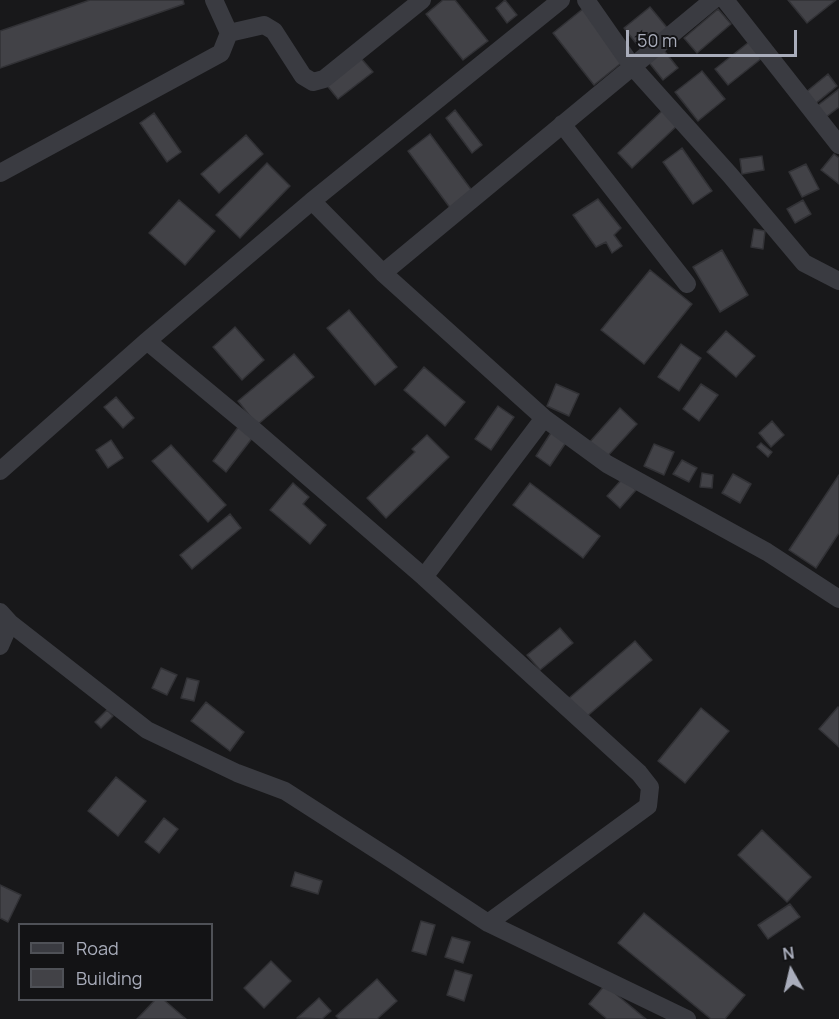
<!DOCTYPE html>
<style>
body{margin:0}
#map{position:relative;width:839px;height:1019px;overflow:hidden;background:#18181a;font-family:Manrope,sans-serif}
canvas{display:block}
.legend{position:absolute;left:18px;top:923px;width:195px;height:78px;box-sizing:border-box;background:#131315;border:2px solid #4f5157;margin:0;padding:8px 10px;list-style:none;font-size:18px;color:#a9adbb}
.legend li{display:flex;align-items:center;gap:12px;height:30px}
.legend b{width:30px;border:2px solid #4f5157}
.north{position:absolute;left:761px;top:941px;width:60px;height:60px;-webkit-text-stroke:4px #131315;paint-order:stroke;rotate:352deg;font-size:16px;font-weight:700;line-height:24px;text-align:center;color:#a9adbb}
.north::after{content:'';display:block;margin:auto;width:21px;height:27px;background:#a9adbb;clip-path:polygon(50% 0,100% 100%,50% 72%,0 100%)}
.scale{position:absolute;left:626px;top:30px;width:171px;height:27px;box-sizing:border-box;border:3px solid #a9adbb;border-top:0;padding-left:8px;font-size:18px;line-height:21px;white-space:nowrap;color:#a9adbb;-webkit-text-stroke:4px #131315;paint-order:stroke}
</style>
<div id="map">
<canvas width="839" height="1019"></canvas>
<ul class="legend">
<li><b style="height:8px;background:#3a3b41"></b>Road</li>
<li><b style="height:16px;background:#424247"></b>Building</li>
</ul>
<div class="north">N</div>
<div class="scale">50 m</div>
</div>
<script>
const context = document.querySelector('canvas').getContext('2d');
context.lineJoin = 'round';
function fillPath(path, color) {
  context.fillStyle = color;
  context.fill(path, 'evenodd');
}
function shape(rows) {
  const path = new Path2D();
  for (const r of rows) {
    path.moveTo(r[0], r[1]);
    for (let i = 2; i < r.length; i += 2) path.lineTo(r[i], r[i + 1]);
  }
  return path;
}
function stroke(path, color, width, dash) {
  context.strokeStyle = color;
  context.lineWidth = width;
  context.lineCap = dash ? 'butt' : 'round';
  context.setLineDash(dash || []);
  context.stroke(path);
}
const building = shape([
 [90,0,183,0,184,4,0,68,0,31,90,0],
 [443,0,455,0,488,41,463,60,426,14,443,0],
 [505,0,517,15,507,23,496,8,505,0],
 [788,0,836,0,807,23,788,0],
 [650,7,669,30,643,52,624,28,650,7],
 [584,8,625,60,594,85,553,33,584,8],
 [718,9,731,24,697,53,684,38,718,9],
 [749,42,762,58,728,85,715,69,749,42],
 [662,48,678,68,663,80,647,60,662,48],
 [359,56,373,72,338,99,325,83,359,56],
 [702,71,725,99,698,121,675,92,702,71],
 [828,74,837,86,815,104,806,92,828,74],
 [839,89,839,107,826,117,817,106,839,89],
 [665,108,680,123,632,168,618,153,665,108],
 [455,110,482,145,472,153,446,118,455,110],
 [154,113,181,152,167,162,140,123,154,113],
 [430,134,473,192,451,209,408,151,430,134],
 [246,135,263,154,219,193,201,174,246,135],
 [682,148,712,191,693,204,663,162,682,148],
 [834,154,839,158,839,184,821,170,834,154],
 [762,156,764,170,742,174,740,159,762,156],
 [267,163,290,186,240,238,216,215,267,163],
 [806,164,819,189,802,197,789,172,806,164],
 [598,199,621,228,614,235,622,246,612,253,606,242,596,247,573,215,598,199],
 [179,200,215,231,185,265,149,233,179,200],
 [803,200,811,214,795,223,787,209,803,200],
 [754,229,765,231,763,249,751,247,754,229],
 [722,250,748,295,720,312,693,267,722,250],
 [650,270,692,304,644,364,601,330,650,270],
 [349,310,397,367,375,385,327,328,349,310],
 [235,327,264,360,242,380,213,347,235,327],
 [726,331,755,356,736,377,707,352,726,331],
 [681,344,701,358,679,391,658,377,681,344],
 [294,354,314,377,257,425,238,401,294,354],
 [424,367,465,402,445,426,404,390,424,367],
 [556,384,579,394,569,416,547,406,556,384],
 [701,384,718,395,699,421,683,409,701,384],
 [116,397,134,418,123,428,104,407,116,397],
 [498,406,514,417,491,450,475,439,498,406],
 [620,408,637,424,604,460,587,445,620,408],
 [772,421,784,435,771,447,759,433,772,421],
 [239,426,253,437,226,472,213,461,239,426],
 [554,428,569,438,550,466,536,456,554,428],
 [427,435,449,457,386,518,367,498,415,452,412,449,427,435],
 [111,440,123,458,108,468,96,450,111,440],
 [761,443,772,452,768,457,757,447,761,443],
 [654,444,674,452,664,475,644,466,654,444],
 [171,445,226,505,208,522,152,461,171,445],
 [682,460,697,468,689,482,673,474,682,460],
 [702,473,713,475,712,488,700,487,702,473],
 [733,474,751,484,740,503,722,493,733,474],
 [839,475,839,533,816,568,789,550,839,475],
 [623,478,636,490,620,508,607,496,623,478],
 [293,483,309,497,303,504,326,525,310,544,270,510,293,483],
 [530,483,600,536,583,558,513,505,530,483],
 [230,514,241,528,192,569,180,555,230,514],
 [560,628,573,643,540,670,527,655,560,628],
 [635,641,652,660,585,718,568,699,635,641],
 [161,668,177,675,167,695,152,688,161,668],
 [187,678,199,681,194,701,181,698,187,678],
 [206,702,244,732,230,751,191,721,206,702],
 [838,707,839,708,839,747,819,729,838,707],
 [701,708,729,731,685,783,658,761,701,708],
 [107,710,113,716,101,728,95,722,107,710],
 [116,777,146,801,118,836,88,811,116,777],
 [164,818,178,829,159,853,145,842,164,818],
 [762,830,811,877,787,902,738,855,762,830],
 [295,872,322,881,318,894,291,886,295,872],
 [0,885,21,895,8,922,0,918,0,885],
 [790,904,800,917,768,939,758,925,790,904],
 [644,913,745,995,725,1019,711,1019,618,943,644,913],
 [421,921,435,925,426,955,412,951,421,921],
 [452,937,470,942,463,963,445,957,452,937],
 [271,961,291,981,264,1008,244,988,271,961],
 [455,970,472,975,464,1001,447,995,455,970],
 [377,979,397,1001,377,1019,339,1019,336,1016,377,979],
 [605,985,646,1019,607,1019,589,1004,605,985],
 [319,998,331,1011,322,1019,297,1018,319,998],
 [155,1000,164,1000,186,1019,137,1019,155,1000]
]);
const minor = shape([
 [586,0,632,66,730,175,804,263,839,281],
 [725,0,839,145],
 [229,33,264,25,274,31,303,76,313,82,324,79,422,0],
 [562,124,687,284],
 [0,173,221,53,229,33,214,0],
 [312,201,383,273,544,418,607,464,767,552,839,599],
 [383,273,713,0],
 [147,341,254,430,424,577,639,773,650,787,648,806,488,923],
 [0,471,147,341,312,201,561,0],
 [424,577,544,418],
 [0,612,10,623,147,730,237,773,285,791,394,861,488,923,687,1019],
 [0,646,10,623]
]);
fillPath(building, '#424247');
stroke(building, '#323236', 1.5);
stroke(minor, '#3a3b41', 18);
</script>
